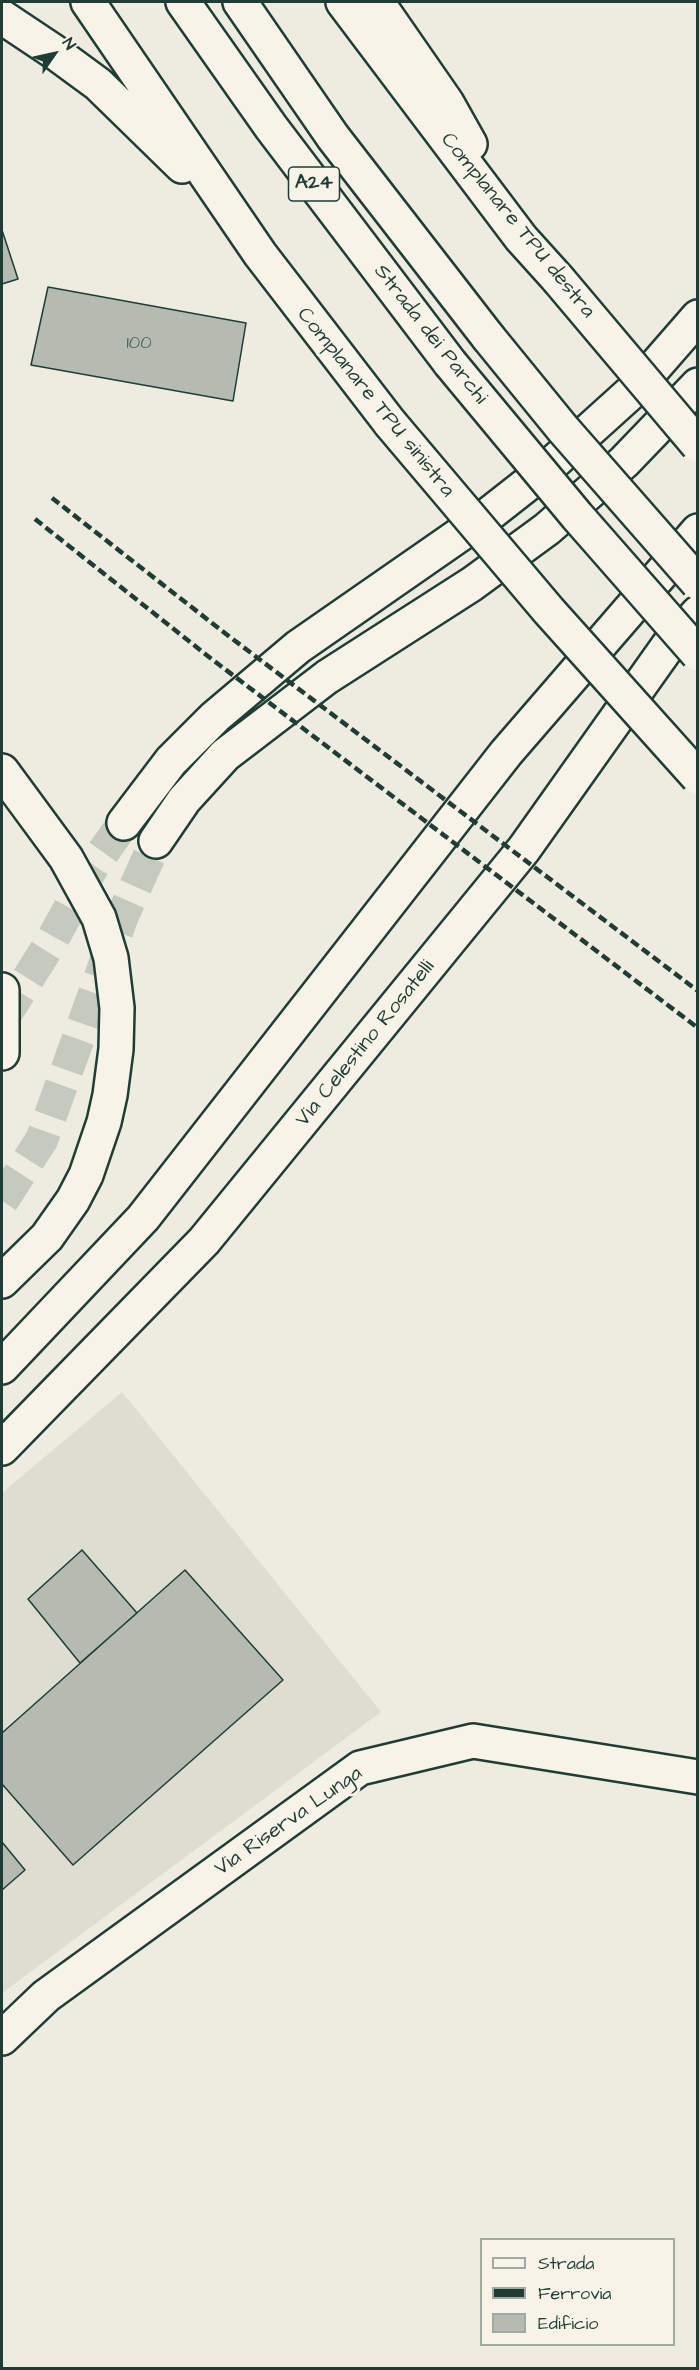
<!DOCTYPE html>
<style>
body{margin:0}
#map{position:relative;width:699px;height:2370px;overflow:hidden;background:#eeece1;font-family:"Architects Daughter",sans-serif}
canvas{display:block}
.frame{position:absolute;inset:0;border:3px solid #1f3d34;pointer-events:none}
.legend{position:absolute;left:480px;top:2238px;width:195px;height:108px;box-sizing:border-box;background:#f7f3e8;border:2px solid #a1aaa0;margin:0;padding:8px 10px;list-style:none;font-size:18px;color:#1f3d34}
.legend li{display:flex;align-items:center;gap:12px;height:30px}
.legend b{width:30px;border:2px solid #a1aaa0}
.north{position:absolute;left:24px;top:24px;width:60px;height:60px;-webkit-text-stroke:4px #f7f3e8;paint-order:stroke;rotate:56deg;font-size:16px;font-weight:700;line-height:24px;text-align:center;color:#1f3d34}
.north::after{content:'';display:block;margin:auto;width:21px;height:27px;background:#1f3d34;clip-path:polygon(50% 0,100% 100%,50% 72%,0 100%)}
</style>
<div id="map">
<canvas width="699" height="2370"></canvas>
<div class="frame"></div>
<ul class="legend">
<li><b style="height:8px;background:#f7f3e8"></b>Strada</li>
<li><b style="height:8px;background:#1f3d34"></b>Ferrovia</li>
<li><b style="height:16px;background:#b5bbb0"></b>Edificio</li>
</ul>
<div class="north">N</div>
</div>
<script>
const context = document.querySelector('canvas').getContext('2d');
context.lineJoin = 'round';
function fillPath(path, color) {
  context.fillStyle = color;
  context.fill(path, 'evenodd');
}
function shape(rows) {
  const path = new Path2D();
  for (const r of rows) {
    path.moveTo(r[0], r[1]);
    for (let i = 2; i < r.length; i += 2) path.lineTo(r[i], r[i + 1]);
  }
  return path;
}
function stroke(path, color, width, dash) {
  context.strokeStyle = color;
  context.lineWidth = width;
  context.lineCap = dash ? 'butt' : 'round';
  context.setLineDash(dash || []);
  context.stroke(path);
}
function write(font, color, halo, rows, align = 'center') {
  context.font = font + ' "Architects Daughter",sans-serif';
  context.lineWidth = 6;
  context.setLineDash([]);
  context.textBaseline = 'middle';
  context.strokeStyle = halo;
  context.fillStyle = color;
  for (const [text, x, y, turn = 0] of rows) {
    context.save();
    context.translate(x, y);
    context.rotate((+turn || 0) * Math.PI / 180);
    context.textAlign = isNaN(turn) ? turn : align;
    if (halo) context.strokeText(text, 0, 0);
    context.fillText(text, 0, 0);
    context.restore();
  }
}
const built = shape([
 [122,1392,381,1712,2,1993,2,1493]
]);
const building = shape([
 [2,230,18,279,2,284,2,230],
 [48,287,246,323,233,401,31,365,48,287],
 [82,1550,137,1613,80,1663,28,1599,82,1550],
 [185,1570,283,1680,73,1865,2,1784,2,1733,185,1570],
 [2,1842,25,1870,2,1890,2,1842]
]);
const highwayTunnel = shape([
 [2,1020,51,942,93,866,124,823],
 [2,1201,42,1139,122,917,156,841]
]);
const minor = shape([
 [2,1367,143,1218,506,753,698,531],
 [2,1448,204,1241,524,849,668,646,698,613],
 [2,2038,46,1996,360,1768,473,1741,698,1777]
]);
const highway = shape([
 [88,2,260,254,390,423],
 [183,2,271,127,450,363],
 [240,2,333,137,488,337],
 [343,2,521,238,558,279],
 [377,2,447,103,470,144],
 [2,17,53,51,98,84,182,166],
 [2,771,66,858,99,918,111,958,117,1008,116,1049,110,1095,104,1122,86,1175,73,1200,47,1237,2,1281],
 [124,823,171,761,215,717,298,647,488,515,544,471,637,387,698,317],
 [156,841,184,800,225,755,327,677,472,584,547,529,624,462,698,385],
 [2,990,2,1053]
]);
const rail = shape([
 [52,498,226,634,698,991],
 [35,519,209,657,698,1028]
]);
const highwayBridge = shape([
 [558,279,698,445],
 [488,337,563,429,698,583],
 [450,363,577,516,698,654],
 [390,423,549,611,698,777]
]);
const numberNames = [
 ["100",139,344]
];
const shields = [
 [314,184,51]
];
const shieldNames = [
 ["A24",314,184]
];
const streetNames = [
 ["Complanare TPU destra",517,226,51],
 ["Strada dei Parchi",430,335,52],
 ["Complanare TPU sinistra",375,403,51],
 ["Via Celestino Rosatelli",366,1044,-51],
 ["Via Riserva Lunga",289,1822,-35]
];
fillPath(built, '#ddddd2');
fillPath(building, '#b5bbb0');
stroke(building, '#1f3d34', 1.5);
stroke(highwayTunnel, '#c5c9be', 33, [33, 16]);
stroke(minor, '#1f3d34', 38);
stroke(highway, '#1f3d34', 38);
stroke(minor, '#f7f3e8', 33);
stroke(highway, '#f7f3e8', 33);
stroke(rail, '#1f3d34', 4.5, [9, 4.5]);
stroke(highwayBridge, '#1f3d34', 38, []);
stroke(highwayBridge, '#f7f3e8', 33);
write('18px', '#445c53', null, numberNames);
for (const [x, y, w] of shields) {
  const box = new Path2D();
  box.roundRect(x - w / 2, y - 17, w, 34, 4.5);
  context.fillStyle = '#f7f3e8';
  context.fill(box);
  stroke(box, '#1f3d34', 1.5);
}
write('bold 20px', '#1f3d34', null, shieldNames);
write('21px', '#1f3d34', '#f7f3e8', streetNames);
</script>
